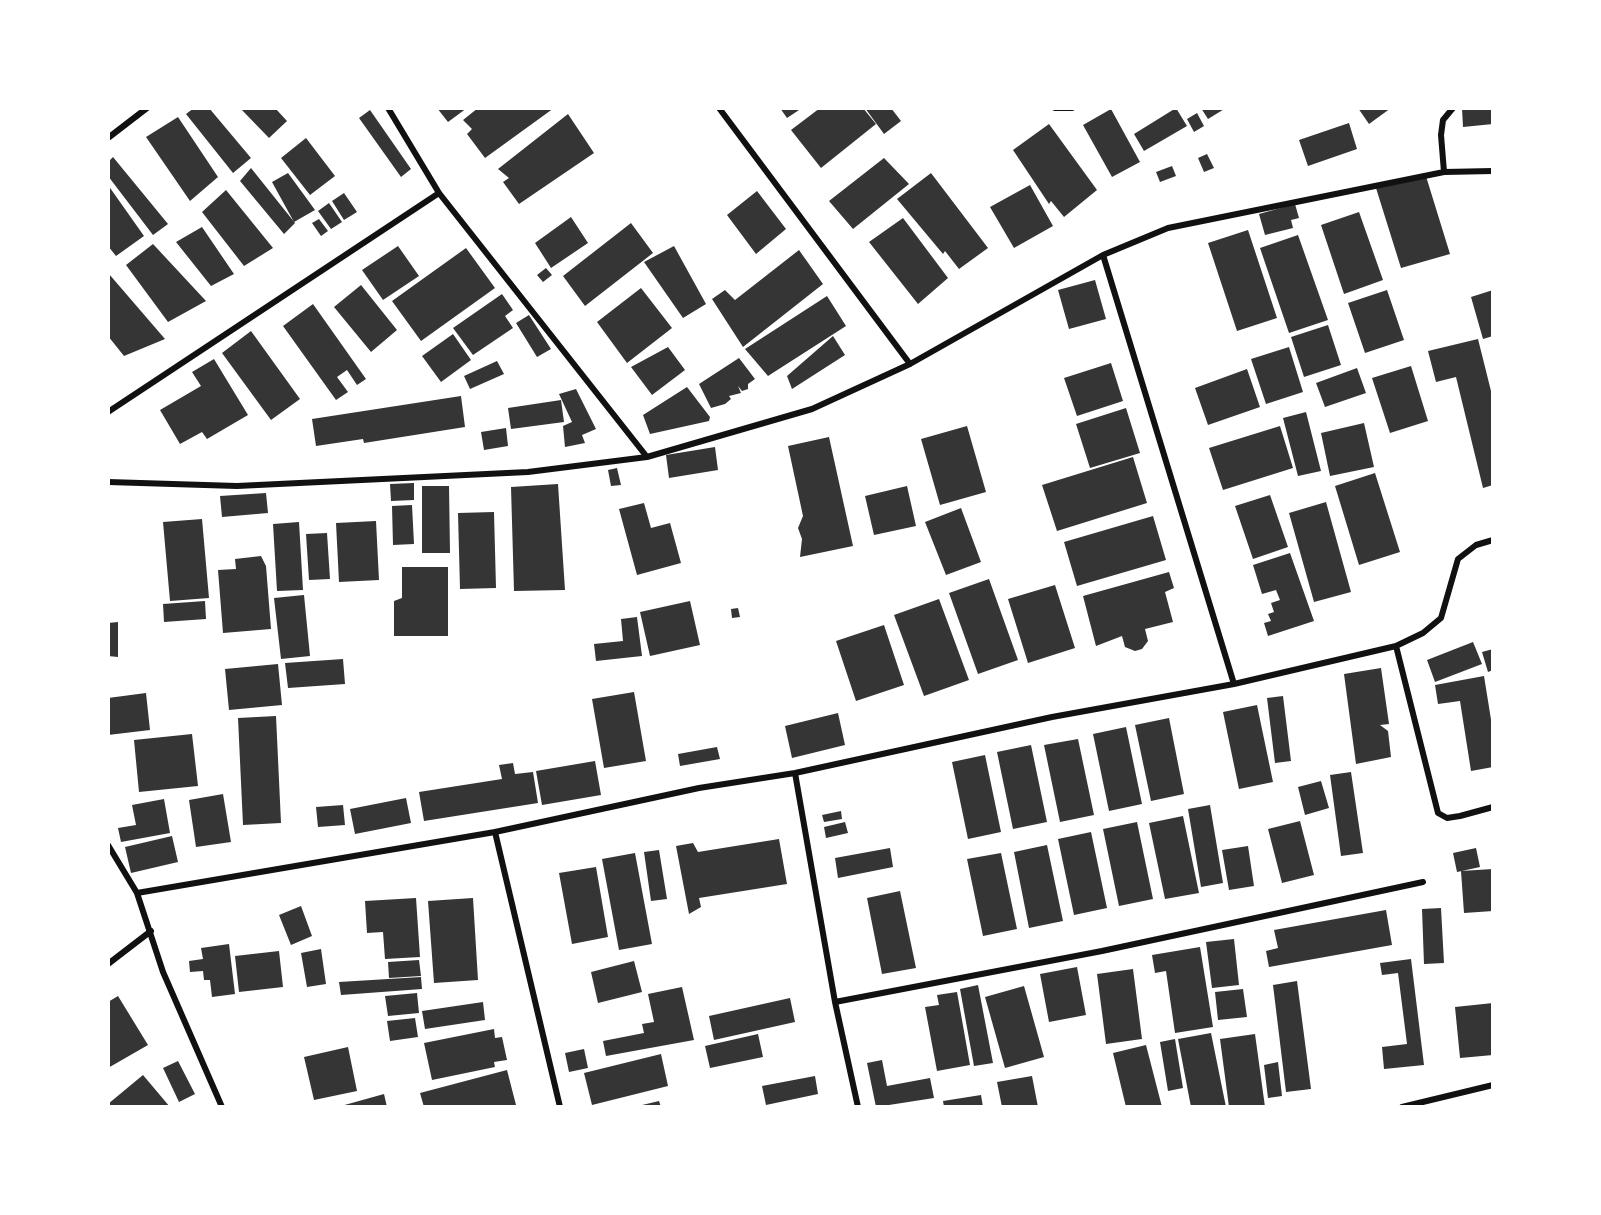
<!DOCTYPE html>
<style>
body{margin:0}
#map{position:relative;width:1601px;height:1215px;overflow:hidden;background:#fff;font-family:"Fira Sans Condensed",sans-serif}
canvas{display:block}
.frame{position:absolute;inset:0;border:110px solid #fff;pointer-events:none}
</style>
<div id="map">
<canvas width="1601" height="1215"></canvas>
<div class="frame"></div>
</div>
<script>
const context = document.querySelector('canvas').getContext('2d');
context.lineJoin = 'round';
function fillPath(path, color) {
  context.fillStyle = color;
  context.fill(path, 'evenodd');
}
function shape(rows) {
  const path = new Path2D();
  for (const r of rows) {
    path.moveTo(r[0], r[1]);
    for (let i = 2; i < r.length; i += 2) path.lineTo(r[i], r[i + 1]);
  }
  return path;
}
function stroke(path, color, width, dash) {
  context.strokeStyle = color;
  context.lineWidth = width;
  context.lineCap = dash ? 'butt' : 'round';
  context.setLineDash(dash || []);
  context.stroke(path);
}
const building = shape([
 [194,108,209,108,251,158,233,173,186,114],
 [240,108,275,108,287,121,269,138],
 [437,108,467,108,448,122],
 [478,108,554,108,485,158,467,134,472,129,463,120],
 [780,108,802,108,787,118],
 [820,108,863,108,876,124,821,168,791,130],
 [865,108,891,108,901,121,884,134],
 [1176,108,1187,126,1144,151,1134,134],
 [1201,108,1226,108,1208,119],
 [1358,108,1391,108,1369,124],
 [1462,108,1493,108,1493,124,1463,127],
 [1111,109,1140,162,1112,177,1083,125],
 [370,110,411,169,401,177,359,118],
 [1197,113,1204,126,1194,132,1187,119],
 [568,114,594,153,519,204,503,182,509,178,498,169],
 [178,117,218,177,190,201,146,137],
 [1349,123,1357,149,1308,166,1299,140],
 [1049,124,1097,190,1064,217,1051,201,1049,204,1013,150],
 [306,138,335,176,310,195,281,158],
 [1207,154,1214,168,1204,172,1198,158],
 [113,157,168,224,153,235,108,176,108,162],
 [884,158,909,184,853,229,829,201],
 [1172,166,1176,176,1160,182,1156,172],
 [251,168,295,223,284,234,240,181],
 [288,173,315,210,294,222,272,182],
 [931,173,988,248,959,269,945,251,943,254,897,199],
 [1425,173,1450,254,1401,268,1376,188],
 [108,185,144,236,116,256,108,246],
 [1030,185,1053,226,1014,248,990,207],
 [226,190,273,248,244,266,202,212],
 [757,191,786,229,756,254,727,215],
 [344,193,357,212,344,220,332,201],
 [329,203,342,222,331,229,318,211],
 [1295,204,1299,218,1291,220,1293,228,1265,235,1259,214],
 [1359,212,1383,280,1344,294,1321,225],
 [571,217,588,243,551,268,535,243],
 [903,218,948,278,918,304,869,242],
 [319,219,328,231,321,236,312,223],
 [631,223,653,253,585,306,563,276],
 [202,227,234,274,211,286,176,242],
 [1248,230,1277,318,1237,331,1208,243],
 [1298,235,1328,320,1289,333,1260,248],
 [153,244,206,301,168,322,126,265],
 [398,246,419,276,383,300,362,270],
 [674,246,706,304,683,318,644,262],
 [466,248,495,288,421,341,392,301],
 [799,250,823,284,743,347,712,299,725,290,735,300],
 [546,268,552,275,543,282,537,275],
 [109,274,165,339,124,356,108,336],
 [1095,280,1106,319,1069,329,1058,290],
 [361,285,397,330,371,352,334,307],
 [641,288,672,328,627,363,597,322],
 [1387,290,1404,340,1365,353,1348,303],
 [1493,290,1493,336,1483,339,1471,297],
 [502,294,513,310,505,316,513,328,473,355,453,328],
 [827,296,846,326,768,376,745,349],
 [313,304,366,379,357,385,347,370,337,377,348,392,336,400,283,326],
 [529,315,551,349,537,357,516,323],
 [1328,325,1341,365,1304,377,1291,337],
 [251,331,300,399,271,420,222,353],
 [453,334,471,360,441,382,422,356],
 [833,336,845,355,792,389,787,376],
 [1478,339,1493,399,1493,485,1483,488,1456,377,1436,382,1428,351],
 [668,347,685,370,652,395,631,367],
 [1289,347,1303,392,1266,404,1251,359],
 [739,358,755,379,748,384,748,389,742,391,738,386,741,393,729,396,731,399,725,404,711,408,699,384],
 [214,359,248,415,207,439,202,432,180,444,160,410,201,386,192,372],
 [497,361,504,374,470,389,464,376],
 [1111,363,1123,401,1077,416,1064,378],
 [1411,366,1428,421,1390,433,1372,378],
 [1357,368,1366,393,1325,407,1316,383],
 [1247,369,1260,407,1208,425,1195,388],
 [687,387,710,417,709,421,650,434,643,415],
 [576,389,596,429,582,435,585,443,565,447,563,426,572,422,559,394],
 [461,396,465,427,364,443,363,439,316,446,312,419],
 [561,400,564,422,511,429,508,408],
 [1126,408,1140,453,1090,468,1076,424],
 [1306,412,1321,471,1298,476,1283,418],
 [1364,423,1374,467,1330,476,1321,433],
 [967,426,986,492,940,505,921,439],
 [1280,426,1293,468,1223,490,1209,448],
 [506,428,508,446,484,450,481,432],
 [829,437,853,546,800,557,802,539,798,528,803,516,788,446],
 [715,447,718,470,669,478,666,455],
 [1133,457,1147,503,1057,531,1042,485],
 [617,468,621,485,611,486,608,470],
 [1375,473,1400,552,1359,565,1335,486],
 [414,483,414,500,391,501,390,484],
 [558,484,565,590,514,591,511,487],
 [422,486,449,486,450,553,422,553],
 [907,486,916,526,874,535,865,496],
 [266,493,268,513,222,517,220,496],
 [1270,495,1288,547,1253,559,1235,506],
 [1326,502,1351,592,1314,602,1289,513],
 [644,503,651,528,670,523,681,563,637,575,619,509],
 [412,505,414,544,393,545,392,506],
 [961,508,981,562,946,575,925,522],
 [494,512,496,588,460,589,458,513],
 [1153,516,1166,560,1077,586,1064,542],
 [202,519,209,598,170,601,163,522],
 [376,521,379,580,339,582,336,523],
 [299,522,303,590,277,591,273,524],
 [327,533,330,579,309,580,306,534],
 [1290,553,1314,621,1268,636,1264,623,1271,621,1268,614,1274,612,1271,603,1280,600,1276,590,1262,594,1253,565],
 [261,556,266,566,271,629,223,633,218,570,236,569,235,559],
 [402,567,448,567,448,636,394,636,394,601,402,598],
 [1169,572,1174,588,1165,592,1173,622,1145,629,1148,641,1142,649,1135,651,1125,647,1122,636,1096,646,1083,596],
 [989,579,1018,660,978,674,949,593],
 [1055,585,1075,648,1028,663,1008,599],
 [304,595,310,656,281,659,274,598],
 [939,599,969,680,924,696,894,615],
 [205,601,206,619,164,622,163,604],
 [690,601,700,645,650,656,640,612],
 [738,608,740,617,732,618,731,609],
 [637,617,642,656,596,661,594,644,623,641,621,619],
 [118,622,118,657,108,656,108,623],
 [884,625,904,685,856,701,836,641],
 [1473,642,1482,664,1435,682,1427,660],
 [1493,649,1493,670,1488,672,1482,652],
 [343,659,345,684,288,688,285,663],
 [278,664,282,705,229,710,225,669],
 [1381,668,1389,724,1380,725,1388,731,1391,757,1356,764,1344,674],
 [1484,676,1493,732,1493,767,1471,771,1460,701,1438,704,1435,685],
 [634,692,646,761,604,768,592,699],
 [146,693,150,730,108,735,108,698],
 [1283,696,1291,761,1275,763,1267,698],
 [1257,705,1273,782,1239,789,1223,712],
 [838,713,845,745,792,758,785,726],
 [276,716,281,823,243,825,238,718],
 [1169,718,1184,794,1151,801,1135,725],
 [1126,727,1142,804,1109,811,1093,734],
 [192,734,198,786,139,792,134,740],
 [1078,739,1094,815,1060,822,1044,745],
 [1031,745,1047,822,1013,829,997,752],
 [717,747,720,759,680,766,678,754],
 [985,755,1001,832,968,839,952,762],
 [595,761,601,795,542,805,536,771],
 [513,763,515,774,533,772,538,803,424,821,419,792,502,779,499,765],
 [1351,772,1363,853,1341,856,1330,775],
 [1321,781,1329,808,1305,815,1298,787],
 [223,794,231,842,196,847,189,800],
 [406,798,411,823,355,834,350,809],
 [164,799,170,833,121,842,118,828,136,825,132,805],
 [343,805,345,825,318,827,316,807],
 [1210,805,1223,883,1201,887,1188,809],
 [841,811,842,819,824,822,822,815],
 [1183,816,1199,893,1165,899,1149,823],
 [1300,821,1314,875,1282,883,1268,829],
 [845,822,848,833,826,838,824,827],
 [1137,822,1153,899,1119,906,1103,829],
 [1091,832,1107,908,1074,915,1058,839],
 [172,836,178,862,131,873,125,847],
 [779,839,787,884,699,898,701,907,689,914,676,846,693,843,698,852],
 [1047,845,1063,921,1029,928,1014,852],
 [1248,846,1254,886,1229,890,1222,850],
 [890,848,893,867,838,878,835,858],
 [1476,848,1480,867,1457,872,1453,853],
 [659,850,667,899,651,901,644,852],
 [635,853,652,944,619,950,602,859],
 [1001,853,1017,929,983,936,967,859],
 [596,867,608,937,572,944,559,873],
 [1493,869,1493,911,1464,913,1461,871],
 [900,891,916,968,882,974,867,898],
 [416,898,420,957,385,959,383,932,367,933,365,901],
 [473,898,478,980,434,983,428,901],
 [301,906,312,936,291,945,279,915],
 [1441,908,1444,963,1424,964,1422,909],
 [1386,910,1392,945,1269,967,1266,951,1278,948,1274,930],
 [1234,939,1239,985,1212,988,1206,942],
 [229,944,235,994,212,997,210,980,204,980,203,971,190,972,189,961,203,959,201,948],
 [1200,947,1213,1027,1175,1033,1166,971,1155,973,1152,955],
 [321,949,326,984,307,987,301,953],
 [279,951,283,987,239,992,235,956],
 [1411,959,1424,1065,1384,1069,1382,1047,1407,1044,1398,973,1382,975,1380,963],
 [419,960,421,976,389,978,388,962],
 [634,961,642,992,598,1003,591,972],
 [1077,967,1086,1015,1049,1022,1040,974],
 [1133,969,1142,1039,1106,1044,1097,974],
 [421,977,422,989,341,995,339,982],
 [1297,981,1311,1089,1286,1092,1273,985],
 [978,985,993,1063,974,1066,960,989],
 [1024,986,1044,1057,1005,1068,985,997],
 [682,987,694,1040,606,1056,603,1041,644,1033,642,1024,654,1022,648,994],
 [1243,989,1247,1017,1218,1020,1215,992],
 [957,992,970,1065,937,1071,925,1007,939,1005,937,995],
 [417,993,419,1013,388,1016,385,996],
 [118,996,148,1045,108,1068,108,1002],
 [790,998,795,1022,714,1040,709,1016],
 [483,1002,485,1020,425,1029,422,1011],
 [1493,1003,1493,1055,1460,1058,1455,1007],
 [415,1018,418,1037,390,1041,387,1021],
 [494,1029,495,1038,502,1037,507,1060,494,1062,495,1067,432,1080,424,1043],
 [1211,1033,1226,1107,1191,1107,1178,1039],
 [758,1034,763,1057,710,1068,705,1046],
 [1255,1034,1265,1107,1229,1107,1220,1039],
 [1175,1039,1183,1088,1168,1091,1160,1042],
 [1146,1045,1162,1107,1126,1107,1113,1053],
 [348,1047,357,1091,314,1100,304,1057],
 [584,1049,588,1068,569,1072,565,1053],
 [661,1054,668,1086,592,1105,584,1073],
 [882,1060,887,1086,930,1078,934,1098,876,1107,867,1063],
 [178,1061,195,1094,179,1102,163,1068],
 [1278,1062,1282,1096,1268,1098,1264,1065],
 [507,1070,516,1105,507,1107,424,1107,420,1093],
 [143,1075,170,1107,108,1107,108,1104],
 [815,1076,818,1094,766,1105,762,1086],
 [1032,1076,1038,1107,1002,1107,997,1082],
 [384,1094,387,1107,341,1107,341,1106],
 [981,1095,983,1107,944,1107,943,1101],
 [659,1101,661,1107,638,1107,638,1106]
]);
const minor = shape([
 [388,108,439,193,647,457],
 [719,108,910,364],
 [1055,108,1072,108],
 [108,138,147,108],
 [1444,172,1441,135,1443,120,1453,108],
 [1103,255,1234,684],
 [108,412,439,193],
 [108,482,237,486,528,472,647,457,812,409,910,364,1103,255,1168,228,1444,172,1493,171],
 [1396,646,1438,813,1447,818,1460,816,1493,807],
 [795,773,835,1002,858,1107],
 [495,832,560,1107],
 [108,845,137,893,163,972,222,1107],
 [137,893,495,832,699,788,795,773,1052,717,1234,684,1396,646,1423,633,1441,618,1458,559,1476,545,1493,540],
 [108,964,151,931],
 [835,1002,1102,951,1423,882],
 [1402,1107,1493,1085]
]);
fillPath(building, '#353535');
stroke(minor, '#111', 6);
</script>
